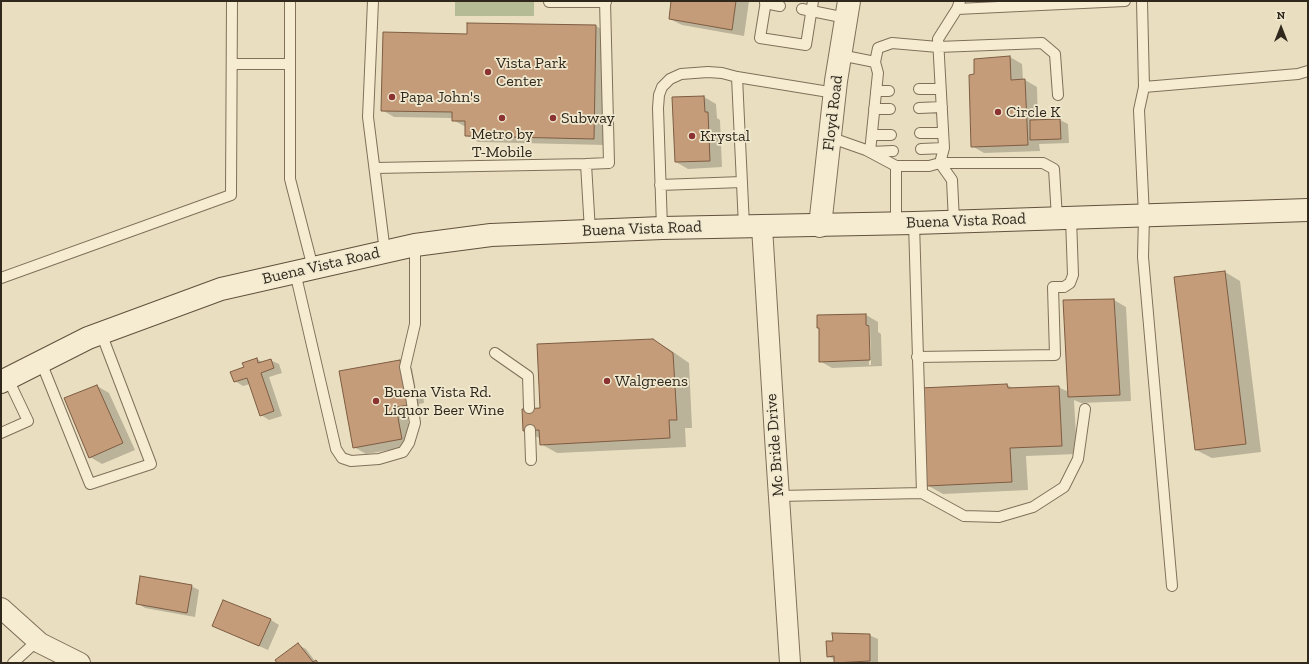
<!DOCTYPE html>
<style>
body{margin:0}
#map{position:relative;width:1309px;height:664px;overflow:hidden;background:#e9dfc0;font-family:"Zilla Slab",serif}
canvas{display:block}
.frame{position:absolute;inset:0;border:2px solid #31281d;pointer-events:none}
.north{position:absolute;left:1261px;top:8px;width:40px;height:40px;-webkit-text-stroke:3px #f1e9cf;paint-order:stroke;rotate:0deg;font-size:11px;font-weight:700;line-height:16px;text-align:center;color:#31281d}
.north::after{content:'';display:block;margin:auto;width:14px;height:18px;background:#31281d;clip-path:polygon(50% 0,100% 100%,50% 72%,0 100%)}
</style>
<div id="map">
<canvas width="1309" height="664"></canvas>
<div class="frame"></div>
<div class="north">N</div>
</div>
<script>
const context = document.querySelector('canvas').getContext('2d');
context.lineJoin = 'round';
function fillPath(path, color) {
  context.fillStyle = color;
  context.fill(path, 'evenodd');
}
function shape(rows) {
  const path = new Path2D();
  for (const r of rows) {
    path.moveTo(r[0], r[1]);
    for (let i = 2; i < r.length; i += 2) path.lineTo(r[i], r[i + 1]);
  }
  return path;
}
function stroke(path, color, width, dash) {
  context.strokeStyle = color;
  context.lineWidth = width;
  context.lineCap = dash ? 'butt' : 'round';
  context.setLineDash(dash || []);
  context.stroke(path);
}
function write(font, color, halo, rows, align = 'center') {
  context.font = font + ' "Zilla Slab",serif';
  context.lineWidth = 3.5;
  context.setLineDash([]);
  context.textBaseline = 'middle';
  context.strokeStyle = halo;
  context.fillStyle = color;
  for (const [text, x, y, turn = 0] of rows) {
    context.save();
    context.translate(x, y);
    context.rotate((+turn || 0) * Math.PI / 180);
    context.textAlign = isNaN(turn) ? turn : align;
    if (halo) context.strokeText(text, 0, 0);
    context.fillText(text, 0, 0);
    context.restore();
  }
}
const cemetery = shape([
 [455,1,534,1,534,16,455,16]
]);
const shadow = shape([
 [672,1,749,1,744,36,682,25,670,19],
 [596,26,608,33,605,145,478,142,466,135,466,127,453,120,453,118,394,117,382,110,468,35],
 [1010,57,1022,64,1023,80,1025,80,1037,87,1038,121,1060,120,1068,124,1069,143,1039,144,1040,151,984,153,972,146,975,75],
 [704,97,716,104,717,118,720,120,722,167,688,169,676,162],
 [1225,272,1240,281,1261,452,1212,458,1196,450],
 [1114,300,1126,307,1131,401,1081,403,1074,400,1077,454,1026,456,1028,490,943,494,927,485,1007,385,1013,388,1058,387,1069,392],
 [866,315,878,322,878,332,881,334,882,366,832,368,820,361,820,328,818,327],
 [868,326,870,326,871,365,869,365],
 [653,340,669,349,689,363,692,428,685,428,686,447,557,453,541,444,541,439,524,430,541,409],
 [257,359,262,362,270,360,279,364,282,373,269,377,282,416,269,420,261,415,250,384,243,386,235,381,245,368],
 [400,361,412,368,416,390,423,394,424,403,419,404,420,412,407,414,413,446,366,454,354,447],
 [97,386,109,393,135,450,102,464,90,457],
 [191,586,199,590,195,617,145,608,137,603],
 [224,601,271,620,279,625,268,650,213,626],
 [869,635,878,639,878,663,836,663,835,660,828,656],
 [298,645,306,649,315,661,319,663,279,663]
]);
const building = shape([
 [671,1,736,1,732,30,669,19,671,1],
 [467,23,596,25,594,139,465,136,465,121,452,121,452,112,381,111,383,32,467,34,467,23],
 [1010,56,1011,80,1025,79,1028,145,971,147,969,75,974,74,974,59,1010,56],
 [704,96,705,112,708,112,710,161,675,162,672,97,704,96],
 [1060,119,1061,139,1030,140,1030,120,1060,119],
 [1225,271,1246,444,1195,450,1174,277,1225,271],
 [1114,299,1120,395,1068,397,1063,300,1114,299],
 [866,314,866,325,869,326,870,360,819,362,819,328,817,328,817,315,866,314],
 [653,339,673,353,677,420,669,420,670,438,540,445,539,430,523,431,522,409,540,408,537,344,653,339],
 [257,358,258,363,271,359,274,368,261,373,274,411,260,416,247,378,234,382,230,372,244,367,242,363,257,358],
 [400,360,405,387,411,386,413,396,409,405,396,407,402,439,353,448,339,371,400,360],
 [1007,384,1008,388,1059,386,1062,446,1010,448,1012,482,926,486,921,388,1007,384],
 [97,385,123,443,89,458,64,398,97,385],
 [140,576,192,585,187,613,136,604,140,576],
 [223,600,271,619,259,646,212,626,223,600],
 [832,633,870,634,870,661,834,663,834,656,827,657,826,641,833,641,832,633],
 [298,643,313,662,316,660,318,663,277,663,275,660,298,643]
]);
const service = shape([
 [290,1,290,179,313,268],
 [373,1,368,117,385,252],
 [549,1,549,2,606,2],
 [766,1,760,38,806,45,813,1],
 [1142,1,1144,87],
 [765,3,780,6],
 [802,9,846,18],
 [957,9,1125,1],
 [840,55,875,62,878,73,870,152,893,151],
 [875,62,878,48,892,43,938,47,1042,43,1055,54,1058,95],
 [232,64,290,64],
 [919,89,940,89],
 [876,91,889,91],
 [919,108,942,107],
 [874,109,890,109],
 [920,133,943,133],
 [872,135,891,135],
 [829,137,866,150,896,166,929,166,940,163,944,148,938,39,957,9,960,1],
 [921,149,944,148],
 [940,163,1043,163,1054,169,1057,218],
 [940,163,952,180,954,221],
 [896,166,896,223],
 [375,168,586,164],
 [660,185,742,182],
 [744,226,737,77,835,93],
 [662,228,658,108,659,95,662,87,670,79,681,74,708,72,722,73,737,77],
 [590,231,586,164,609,163,605,1],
 [295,272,336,449,342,458,351,461,379,459,403,452,409,443,415,423,411,396],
 [1,278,231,195,232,1],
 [495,353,528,376,529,408],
 [917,357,1055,355,1053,287,1064,287,1070,283,1073,275,1071,218],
 [41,362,90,484,151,464,101,333],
 [409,387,405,367,415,324,415,245],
 [530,430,531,460],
 [1,433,28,421,8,379],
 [922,493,964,516,999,517,1033,507,1064,487,1078,459,1085,409],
 [779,496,922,493,914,223],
 [1172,586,1143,257,1144,216,1139,110,1144,87,1298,74,1308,71],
 [13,663,37,641]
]);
const minor = shape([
 [762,227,775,437,790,663],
 [1,608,40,643,80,663]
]);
const tertiary = shape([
 [820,226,836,81,849,1]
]);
const secondary = shape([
 [1,382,88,338,221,289,415,245,491,235,662,228,914,223,1308,210]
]);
const markers = [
 [488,72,4,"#8a3330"],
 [392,97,4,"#8a3330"],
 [998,112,4,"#8a3330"],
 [502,118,4,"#8a3330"],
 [553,118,4,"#8a3330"],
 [692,136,4,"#8a3330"],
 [607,381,4,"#8a3330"],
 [376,401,4,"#8a3330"]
];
const poiNames = [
 ["Vista Park",496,63],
 ["Center",496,81],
 ["Papa John's",400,97],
 ["Circle K",1006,112],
 ["Subway",561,118],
 ["Metro by",502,134,"center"],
 ["T-Mobile",502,152,"center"],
 ["Krystal",700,136],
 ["Walgreens",615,381],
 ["Buena Vista Rd.",384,392],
 ["Liquor Beer Wine",384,410]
];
const streetNames = [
 ["Floyd Road",833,113,-83],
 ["Buena Vista Road",966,221,-2],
 ["Buena Vista Road",642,229,-2],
 ["Buena Vista Road",321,266,-13],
 ["Mc Bride Drive",775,445,-94]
];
fillPath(cemetery, '#b5bb94');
fillPath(shadow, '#0003');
fillPath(building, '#c49c79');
stroke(building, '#7d5c42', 1);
stroke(service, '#80705a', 12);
stroke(minor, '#80705a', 22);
stroke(tertiary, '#80705a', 24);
stroke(secondary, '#62513d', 24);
stroke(service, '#f5ecd2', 10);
stroke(minor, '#f5ecd2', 20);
stroke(tertiary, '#f5ecd2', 22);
stroke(secondary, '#f5ecd2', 22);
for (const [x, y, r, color] of markers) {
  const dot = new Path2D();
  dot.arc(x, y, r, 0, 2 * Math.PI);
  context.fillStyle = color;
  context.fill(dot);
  stroke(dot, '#f1e9cf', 1.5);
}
write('16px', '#31281d', '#f1e9cf', poiNames, 'left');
write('16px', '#31281d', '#f1e9cf', streetNames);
</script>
